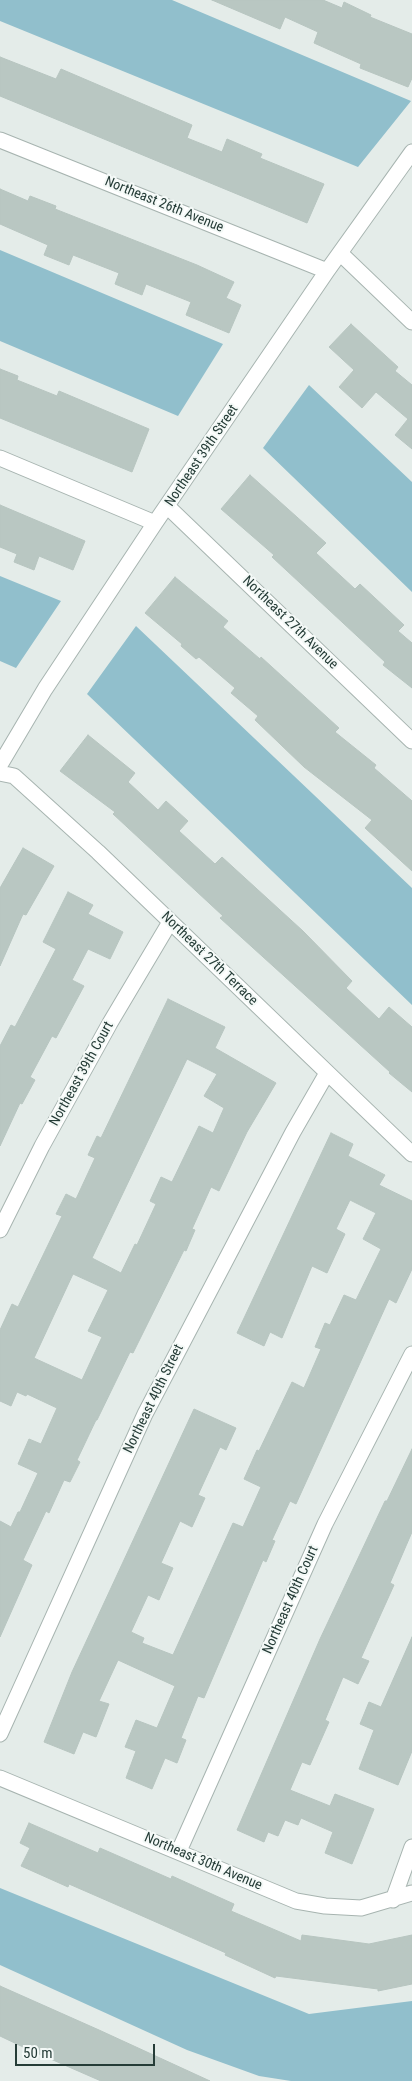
<!DOCTYPE html>
<style>
body{margin:0}
#map{position:relative;width:412px;height:2081px;overflow:hidden;background:#e4ece9;font-family:"Roboto Condensed",sans-serif}
canvas{display:block}
.scale{position:absolute;left:15px;top:2044px;width:140px;height:22px;box-sizing:border-box;border:2px solid #253c37;border-top:0;padding-left:6px;font-size:15px;line-height:18px;white-space:nowrap;color:#253c37;-webkit-text-stroke:4px #f4f9f7;paint-order:stroke}
</style>
<div id="map">
<canvas width="412" height="2081"></canvas>
<div class="scale">50 m</div>
</div>
<script>
const context = document.querySelector('canvas').getContext('2d');
context.lineJoin = 'round';
function fillPath(path, color) {
  context.fillStyle = color;
  context.fill(path, 'evenodd');
}
function shape(rows) {
  const path = new Path2D();
  for (const r of rows) {
    path.moveTo(r[0], r[1]);
    for (let i = 2; i < r.length; i += 2) path.lineTo(r[i], r[i + 1]);
  }
  return path;
}
function stroke(path, color, width, dash) {
  context.strokeStyle = color;
  context.lineWidth = width;
  context.lineCap = dash ? 'butt' : 'round';
  context.setLineDash(dash || []);
  context.stroke(path);
}
function write(font, color, halo, rows, align = 'center') {
  context.font = font + ' "Roboto Condensed",sans-serif';
  context.lineWidth = 4;
  context.setLineDash([]);
  context.textBaseline = 'middle';
  context.strokeStyle = halo;
  context.fillStyle = color;
  for (const [text, x, y, turn = 0] of rows) {
    context.save();
    context.translate(x, y);
    context.rotate((+turn || 0) * Math.PI / 180);
    context.textAlign = isNaN(turn) ? turn : align;
    if (halo) context.strokeText(text, 0, 0);
    context.fillText(text, 0, 0);
    context.restore();
  }
}
const water = shape([
 [0,0,172,0,411,101,358,167,0,21],
 [0,250,223,344,178,416,0,341],
 [309,385,412,482,412,592,263,448],
 [0,576,61,601,16,668,0,661],
 [136,626,412,888,412,1005,87,694],
 [0,1888,309,2014,412,2001,412,2081,291,2081,259,2076,187,2050,0,1965]
]);
const building = shape([
 [212,0,323,0,342,8,344,2,371,15,370,17,412,34,412,78,408,87,360,68,361,64,314,43,318,32,285,17,280,29,212,0],
 [0,57,56,79,61,69,192,125,187,138,222,152,227,139,262,154,260,158,324,184,307,223,0,96,0,57],
 [0,189,28,201,30,196,56,206,55,209,197,265,234,282,226,298,241,305,229,333,186,315,191,302,146,284,142,295,115,284,119,273,73,255,69,265,44,255,48,245,0,224,0,189],
 [351,324,398,367,395,371,412,385,412,449,395,435,408,419,376,392,362,408,339,387,354,370,329,347,351,324],
 [0,369,18,376,17,380,57,396,59,391,149,429,132,472,0,418,0,369],
 [250,475,326,543,316,553,355,589,360,584,404,625,398,631,412,643,412,688,383,665,385,662,272,557,274,555,221,509,250,475],
 [0,505,85,541,73,570,39,556,34,570,14,562,17,554,0,547,0,505],
 [175,577,228,621,223,627,260,659,261,657,339,728,335,732,376,765,374,768,412,801,412,871,365,828,372,820,304,767,255,720,258,716,231,693,235,688,199,657,196,659,181,646,182,644,145,613,175,577],
 [88,735,135,773,128,782,158,810,166,801,188,821,179,831,215,864,222,857,303,931,352,981,346,988,379,1019,389,1007,412,1027,412,1092,389,1073,390,1072,220,918,223,916,113,814,115,812,60,771,88,735],
 [23,848,54,866,26,915,23,914,0,966,0,888,23,848],
 [68,892,93,905,88,914,123,932,110,959,88,949,72,980,84,986,56,1038,52,1036,30,1077,35,1080,22,1104,20,1103,0,1146,0,1046,11,1025,15,1027,56,949,43,942,68,892],
 [168,999,225,1027,215,1048,276,1083,247,1132,219,1191,211,1187,192,1229,195,1230,186,1251,184,1250,133,1353,130,1352,97,1420,96,1420,77,1460,80,1462,70,1482,64,1480,49,1513,46,1511,23,1560,32,1565,0,1637,0,1521,11,1527,18,1512,20,1512,38,1473,18,1464,29,1439,41,1444,57,1408,27,1394,26,1396,17,1392,11,1406,0,1401,0,1330,12,1304,18,1307,62,1216,56,1214,66,1194,76,1199,95,1158,88,1155,97,1136,101,1138,168,999],
 [187,1059,217,1074,204,1096,224,1108,213,1133,199,1126,172,1182,161,1177,150,1201,156,1204,137,1245,135,1244,121,1273,92,1258,187,1059],
 [73,1274,108,1290,88,1331,102,1337,82,1380,34,1358,73,1274],
 [331,1133,353,1144,348,1156,385,1175,379,1185,412,1201,412,1269,396,1303,389,1299,296,1504,290,1501,272,1540,275,1541,266,1562,263,1560,204,1698,198,1696,181,1738,186,1740,177,1763,165,1758,152,1789,126,1778,136,1751,125,1747,136,1720,157,1728,175,1686,118,1660,99,1701,109,1704,96,1737,83,1732,74,1754,44,1742,72,1672,194,1409,236,1428,226,1450,220,1447,198,1495,205,1498,192,1527,180,1521,161,1563,173,1568,159,1600,148,1595,131,1632,144,1638,142,1643,173,1655,233,1523,243,1527,261,1487,244,1479,257,1450,259,1451,292,1382,304,1388,321,1349,315,1347,325,1323,330,1325,344,1295,356,1300,381,1249,363,1239,376,1213,350,1200,336,1229,345,1234,327,1273,312,1266,282,1338,270,1332,264,1346,237,1333,331,1133],
 [412,1449,412,1532,390,1583,394,1585,361,1658,369,1661,358,1684,343,1677,325,1720,329,1722,310,1765,302,1762,290,1790,330,1806,335,1794,374,1809,352,1864,325,1853,333,1832,301,1818,298,1825,285,1820,278,1836,268,1832,264,1842,237,1830,320,1639,385,1501,387,1501,412,1449],
 [412,1637,412,1751,398,1785,359,1769,374,1730,360,1724,369,1702,381,1707,412,1637],
 [29,1823,98,1853,100,1848,171,1879,172,1876,234,1904,231,1911,301,1941,302,1935,369,1944,412,1935,412,1984,378,1991,378,1989,276,1976,275,1978,225,1955,226,1953,140,1915,69,1884,68,1887,21,1866,30,1848,20,1843,29,1823],
 [0,1986,99,2030,210,2081,101,2081,21,2046,0,2036,0,1986]
]);
const street = shape([
 [0,140,327,271],
 [340,253,412,322],
 [0,458,155,523],
 [167,506,412,741],
 [0,765,45,689,155,523,327,271,412,152],
 [0,773,14,776,98,852,412,1154],
 [0,1230,42,1146,110,1023,170,922],
 [0,1734,145,1414,293,1132,327,1073],
 [0,1778,296,1901,325,1906,361,1908,412,1893],
 [179,1851,325,1524,412,1354],
 [393,1900,412,1847]
]);
const streetNames = [
 ["Northeast 26th Avenue",164,205,22],
 ["Northeast 39th Street",202,456,-56],
 ["Northeast 27th Avenue",290,623,44],
 ["Northeast 27th Terrace",209,959,44],
 ["Northeast 39th Court",82,1074,-61],
 ["Northeast 40th Street",154,1399,-64],
 ["Northeast 40th Court",291,1600,-66],
 ["Northeast 30th Avenue",203,1862,23]
];
fillPath(water, '#91bfcc');
fillPath(building, '#b9c7c2');
stroke(building, '#b7c5c0', 1);
stroke(street, '#a7b4b0', 17);
stroke(street, '#fff', 15);
write('14px', '#253c37', '#f4f9f7', streetNames);
</script>
